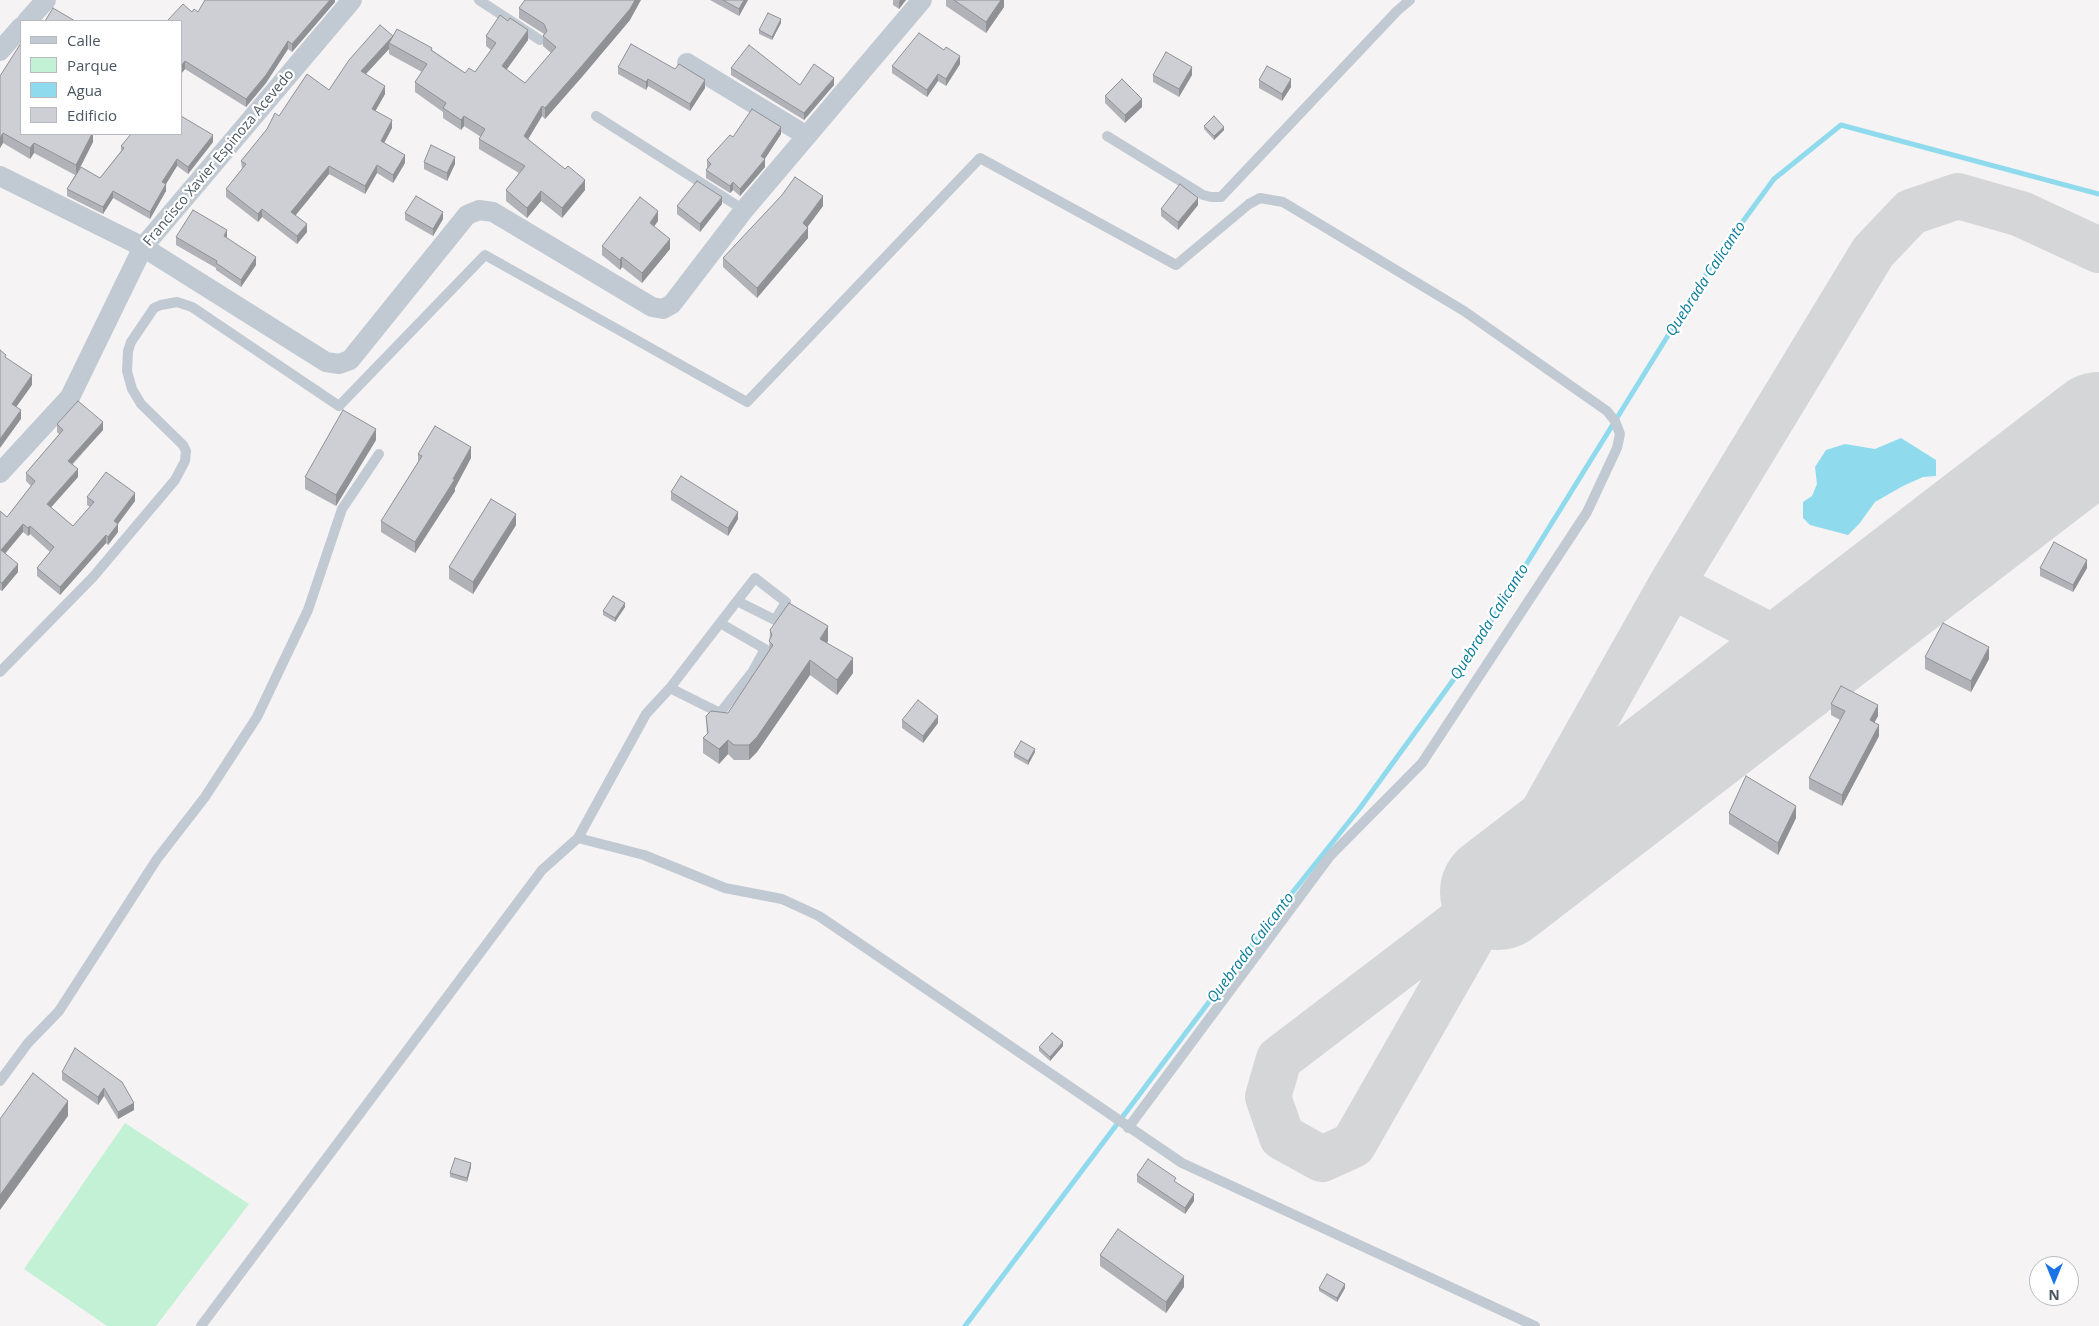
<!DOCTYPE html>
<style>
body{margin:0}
#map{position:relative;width:2099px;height:1326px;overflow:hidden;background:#f5f3f3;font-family:"Open Sans",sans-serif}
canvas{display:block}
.legend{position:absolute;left:20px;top:20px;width:162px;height:115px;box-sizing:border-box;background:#fff;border:1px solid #b7bbc0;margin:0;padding:6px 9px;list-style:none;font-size:15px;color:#4a5661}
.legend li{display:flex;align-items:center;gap:10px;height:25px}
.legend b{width:25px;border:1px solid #b7bbc0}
.north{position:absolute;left:2029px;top:1256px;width:50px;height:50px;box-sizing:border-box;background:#fff;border:1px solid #b7bbc0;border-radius:50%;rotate:180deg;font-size:14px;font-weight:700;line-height:20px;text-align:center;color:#4a5661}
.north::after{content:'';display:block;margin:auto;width:18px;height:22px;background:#1a73e8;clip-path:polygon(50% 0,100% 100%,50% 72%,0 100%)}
</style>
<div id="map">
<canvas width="2099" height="1326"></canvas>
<ul class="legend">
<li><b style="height:6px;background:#c1cad2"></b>Calle</li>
<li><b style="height:14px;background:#c3f1d5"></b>Parque</li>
<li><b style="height:14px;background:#90daee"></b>Agua</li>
<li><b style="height:14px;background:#cdcfd5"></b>Edificio</li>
</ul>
<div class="north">N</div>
</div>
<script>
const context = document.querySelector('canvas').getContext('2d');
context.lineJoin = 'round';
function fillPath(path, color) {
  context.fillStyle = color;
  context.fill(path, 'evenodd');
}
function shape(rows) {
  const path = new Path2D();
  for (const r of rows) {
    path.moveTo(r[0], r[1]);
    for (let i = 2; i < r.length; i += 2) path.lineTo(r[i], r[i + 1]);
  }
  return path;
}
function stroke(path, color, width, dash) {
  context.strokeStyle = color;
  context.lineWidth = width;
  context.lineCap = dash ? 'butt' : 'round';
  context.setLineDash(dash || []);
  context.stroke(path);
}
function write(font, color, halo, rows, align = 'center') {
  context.font = font + ' "Open Sans",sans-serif';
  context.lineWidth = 4.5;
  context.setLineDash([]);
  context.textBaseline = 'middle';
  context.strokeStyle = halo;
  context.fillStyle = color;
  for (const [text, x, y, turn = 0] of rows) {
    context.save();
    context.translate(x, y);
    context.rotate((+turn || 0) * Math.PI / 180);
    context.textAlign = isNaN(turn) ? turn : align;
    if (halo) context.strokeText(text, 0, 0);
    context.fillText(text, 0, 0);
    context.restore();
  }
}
const green = shape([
 [125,1123,249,1204,156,1326,107,1326,24,1269]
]);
const water = shape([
 [1901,438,1936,460,1936,476,1923,477,1903,486,1875,502,1859,524,1848,535,1810,525,1803,518,1803,502,1812,496,1817,484,1815,467,1826,450,1845,444,1875,449]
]);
const stream = shape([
 [965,1326,1276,913,1360,808,1462,668,1716,258,1774,179,1841,125,2099,194]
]);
const taxiway = shape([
 [1671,585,1807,655],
 [1498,892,1279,1059,1268,1097,1282,1137,1322,1159,1353,1145,1498,892,1671,585,1873,252,1911,212,1958,196,2021,214,2099,250]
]);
const runway = shape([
 [1498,892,2099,430]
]);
const service = shape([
 [479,0,540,40],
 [596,116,744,210],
 [1107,136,1203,195,1211,197,1221,197,1397,11,1410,0],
 [720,623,737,601,775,620,786,602,755,578,737,601],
 [0,672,93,577,175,480,185,461,186,451,183,445,141,404,132,389,127,371,128,351,131,342,154,308,161,305,177,302,192,307,339,406,485,255,747,402,980,158,1176,265,1249,204,1260,198,1283,202,1464,311,1607,411,1615,421,1620,434,1617,448,1587,512,1422,763,1330,856,1128,1128],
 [578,838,646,714,670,688,720,713,753,671,765,649,720,623,670,688],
 [0,1081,28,1043,59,1011,157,859,205,797,257,717,308,610,342,509,379,454],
 [201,1326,542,870,578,838,644,855,725,888,782,899,819,916,1182,1163,1535,1326]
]);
const minor = shape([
 [27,21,46,0],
 [0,51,21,27],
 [687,63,807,136],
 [0,176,143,247,326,362,339,364,350,360,467,215,479,210,493,212,652,307,663,309,672,304,744,210,922,0],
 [0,473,70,397,143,247,352,0]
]);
const wall = shape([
 [335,0,335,2,292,52,288,49,266,83,246,107,185,69,181,74,181,21,192,12],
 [710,0,748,0,739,16],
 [893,0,906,0,899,9,893,5],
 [946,0,1004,0,1004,7,986,33,946,6],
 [519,8,630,20,581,78,545,119,542,116,528,139,585,190,562,218,541,201,527,218,506,201,506,190,519,173,479,149,479,139,481,137,464,126,461,130,443,118,443,112,415,92,415,82,422,72,389,54,389,49,366,74,385,94,375,111,392,128,384,143,405,163,393,183,377,173,365,194,329,174,295,216,307,232,297,244,262,217,258,222,226,197,226,189,242,169,241,161,279,116,329,90,393,36,432,50,465,73,475,72,491,50,486,46,486,36,528,40,506,70,525,83,551,53,543,46,543,36,544,34,519,18],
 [781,23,772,40,759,34,759,30],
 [944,50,960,64,946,86,938,81,927,97,892,73,892,66],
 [618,67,705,88,690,111,648,86,646,90,618,74],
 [731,68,800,85,834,85,804,120,731,75],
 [1153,75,1192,75,1179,97,1153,82],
 [0,76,21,134,93,134,93,142,78,172,100,178,121,151,121,146,213,142,188,174,177,166,166,184,166,191,150,219,113,198,103,214,67,196,67,189,75,175,34,153,30,159,3,143,0,148],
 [1259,80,1291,87,1282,101,1259,88],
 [1105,96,1142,107,1125,123,1105,103],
 [1204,126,1224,130,1214,140,1204,129],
 [781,134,765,159,765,167,740,196,733,190,730,193,706,178,706,170,707,168,707,160,733,137],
 [424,162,455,164,447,181,424,169],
 [722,204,700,232,677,214,677,206],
 [1198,205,1178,230,1161,216,1161,209],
 [823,206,807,227,808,238,757,298,723,267,723,258],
 [405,213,443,219,433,236,405,220],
 [658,221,654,226,670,249,642,283,622,267,620,270,602,255,602,246],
 [176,237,227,238,256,265,241,287,216,270,216,268,176,245],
 [57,424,103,430,73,464,78,477,51,507,73,526,90,507,87,505,87,497,135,501,118,524,118,532,108,545,106,543,60,595,37,576,37,568,50,552,30,534,28,536,23,532,5,554,18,572,2,591,0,590,0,511,7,517,31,486,26,481,26,473,59,434,57,432],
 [376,440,336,506,305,489,305,477],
 [418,454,471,458,455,488,455,491,415,553,381,532,381,521,418,462],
 [671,492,738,519,728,536,671,500],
 [516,525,473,594,449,579,449,567],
 [2040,568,2087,568,2073,592,2040,576],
 [625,607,615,622,603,615,603,611],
 [770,630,828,641,827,643,853,673,837,695,810,675,757,752,749,760,734,760,728,754,719,764,703,753,703,738,707,735,706,716,728,713,769,651],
 [1925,657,1989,659,1971,692,1925,669],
 [1831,704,1878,716,1874,722,1879,736,1842,806,1809,789,1809,778,1840,720,1831,715],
 [902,720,938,723,923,743,902,728],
 [1035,752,1028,765,1014,757,1014,753],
 [1729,813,1796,818,1778,855,1729,824],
 [1063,1046,1050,1061,1039,1051,1039,1047],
 [62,1072,122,1082,134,1110,118,1119,104,1096,98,1105,62,1080],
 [471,1167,467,1182,450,1177,450,1173],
 [1137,1175,1194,1201,1185,1214,1137,1182],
 [1100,1255,1184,1287,1166,1313,1100,1266],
 [1319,1288,1345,1288,1337,1302,1319,1291]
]);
const shadedWall = shape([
 [330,0,335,0,335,2,292,52,292,44],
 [635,0,641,0,630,20,581,78,545,119,545,108],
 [744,0,748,0,739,16,739,9],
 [900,0,906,0,899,9,899,2],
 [1001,0,1004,0,1004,7,986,33,986,22],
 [781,19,781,23,772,40,772,37],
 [528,30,528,40,502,76,502,66],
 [393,36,389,43,389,49,361,79,361,71],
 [288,41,288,49,266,83,246,107,246,99],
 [960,56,960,64,946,86,946,79],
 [185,61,185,69,181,74,181,66],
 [1192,67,1192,75,1179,97,1179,89],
 [938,74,938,81,927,97,927,90],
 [834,78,834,85,804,120,804,113],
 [648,79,648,86,646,90,646,82],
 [1291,79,1291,87,1282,101,1282,94],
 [705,80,705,88,690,111,690,104],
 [385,86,385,94,372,117,372,109],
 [1142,99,1142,107,1125,123,1125,115],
 [542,106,542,116,524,146,524,136],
 [464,116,464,126,461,130,461,120],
 [392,120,392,128,381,149,381,141],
 [781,127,781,134,762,163,765,159,765,167,740,196,740,189],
 [1224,127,1224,130,1214,140,1214,136],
 [3,133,3,143,0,148,0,138],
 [92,134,93,134,93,142,76,175,76,165],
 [213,135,213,142,188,174,188,167],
 [34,143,34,153,30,159,30,148],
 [405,155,405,163,393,183,393,175],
 [455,157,455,164,447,181,447,173],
 [177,159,177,166,166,184,166,191,150,219,150,212,162,182],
 [377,165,377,173,365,194,365,186],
 [329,166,329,174,291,221,291,212],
 [585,180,585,190,562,218,562,208],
 [733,182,733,190,730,193,730,186],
 [113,191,113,198,103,214,103,207],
 [541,191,541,201,527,218,527,208],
 [823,196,823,206,803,233,803,223],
 [722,197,722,204,700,232,700,224],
 [1198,198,1198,205,1178,230,1178,222],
 [262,209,262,217,258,222,258,214],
 [658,211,658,221,650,232,650,223],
 [443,212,443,219,433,236,433,229],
 [307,224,307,232,297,244,297,236],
 [808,228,808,238,757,298,757,288],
 [227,230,227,238,224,236],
 [670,239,670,249,642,283,642,273],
 [256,257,256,265,241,287,241,280],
 [622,257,622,267,620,270,620,260],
 [32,375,32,385,12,413,12,404],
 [21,410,21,419,0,448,0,439],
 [103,422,103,430,68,468,68,461],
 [376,429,376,440,336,506,336,495],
 [471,447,471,458,455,488,455,491,415,553,415,542],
 [78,469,78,477,47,512,47,504],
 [135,493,135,501,114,529,114,521],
 [738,512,738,519,728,536,728,528],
 [516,514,516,525,473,594,473,582],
 [23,524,23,532,1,558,1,550],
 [118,524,118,532,108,545,108,537],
 [30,526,30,534,28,536,28,528],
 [106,535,106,543,60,595,60,587],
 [2087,560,2087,568,2073,592,2073,585],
 [18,564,18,572,2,591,2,583],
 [625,603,625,607,615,622,615,618],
 [828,626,828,641,820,654,820,639],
 [1989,647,1989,659,1971,692,1971,681],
 [853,658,853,673,837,695,837,680],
 [810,660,810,675,757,752,749,760,749,745],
 [1878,705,1878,716,1870,731,1870,720],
 [938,716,938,723,923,743,923,736],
 [1879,725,1879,736,1842,806,1842,795],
 [728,740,728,754,719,764,719,749],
 [1035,749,1035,752,1028,765,1028,761],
 [1796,806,1796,818,1778,855,1778,843],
 [1063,1042,1063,1046,1050,1061,1050,1057],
 [104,1088,104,1096,98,1105,98,1097],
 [68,1101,68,1116,0,1210,0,1195],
 [134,1103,134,1110,118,1119,118,1112],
 [471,1163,471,1167,467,1182,467,1178],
 [1194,1194,1194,1201,1185,1214,1185,1208],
 [1184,1276,1184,1287,1166,1313,1166,1302],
 [1345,1284,1345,1288,1337,1302,1337,1298]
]);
const building = shape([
 [205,0,330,0,292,44,288,41,266,75,246,99,185,61,181,66,181,21,167,21,183,4,192,12,194,9,198,12,205,0],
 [525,0,635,0,630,9,581,67,545,108,542,106,524,136,565,169,568,166,585,180,562,208,541,191,527,208,506,190,525,166,479,139,485,129,464,116,461,120,443,108,446,103,415,82,427,64,389,43,397,29,432,48,431,50,465,73,469,68,475,72,496,43,486,36,500,15,508,21,510,18,528,30,502,66,525,83,556,47,543,36,547,31,544,24,519,8,525,0],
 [723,0,744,0,739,9,723,0],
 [954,0,1001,0,986,22,954,0],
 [53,8,75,21,45,21,53,8],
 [768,13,781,19,772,37,759,30,768,13],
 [380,25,393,36,361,71,385,86,372,109,392,120,381,141,405,155,393,175,377,165,365,186,329,166,291,212,307,224,297,236,262,209,258,214,226,189,246,164,241,161,267,129,275,113,279,116,307,74,329,90,349,60,380,25],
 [919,33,944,50,946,47,960,56,946,79,938,74,927,90,892,66,919,33],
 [21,43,21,134,92,134,76,165,34,143,30,148,3,133,0,138,0,76,21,43],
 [631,44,675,69,679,64,705,80,690,104,648,79,646,82,618,67,631,44],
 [749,45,800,85,814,64,834,78,804,113,731,68,749,45],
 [1166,52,1192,67,1179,89,1153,75,1166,52],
 [1267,66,1291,79,1282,94,1259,80,1267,66],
 [1122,79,1142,99,1125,115,1105,96,1122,79],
 [752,109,781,127,761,156,765,159,740,189,733,182,730,186,706,170,711,164,707,160,730,135,733,137,752,109],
 [181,116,213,135,188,167,177,159,162,182,166,184,150,212,113,191,103,207,67,189,81,167,100,178,124,148,121,146,131,134,181,134,181,116],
 [1214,116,1224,127,1214,136,1204,126,1214,116],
 [431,145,455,157,447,173,424,162,431,145],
 [795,177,823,196,803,223,808,228,757,288,723,258,782,195,795,177],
 [697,181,722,197,700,224,677,206,697,181],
 [1180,184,1198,198,1178,222,1161,209,1180,184],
 [416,196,443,212,433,229,405,213,416,196],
 [640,197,658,211,650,223,670,239,642,273,622,257,620,260,602,246,640,197],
 [193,210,227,230,224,236,256,257,241,280,216,263,217,261,176,237,193,210],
 [0,350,6,355,5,357,32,375,12,404,21,410,0,439,0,350],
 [78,401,103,422,68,461,78,469,47,504,73,526,94,502,87,497,106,472,135,493,114,521,118,524,108,537,106,535,60,587,37,568,54,547,30,526,28,528,23,524,1,550,18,564,2,583,0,582,0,511,7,517,35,481,26,473,63,430,57,424,78,401],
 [343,410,376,429,336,495,305,477,343,410],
 [435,426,471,447,453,479,455,479,415,542,381,521,422,456,418,454,435,426],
 [681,476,738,512,728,528,671,492,681,476],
 [491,499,516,514,473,582,449,567,491,499],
 [2054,542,2087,560,2073,585,2040,568,2054,542],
 [613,596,625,603,615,618,603,611,613,596],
 [789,603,828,626,820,639,853,658,837,680,810,660,757,737,749,745,734,745,728,740,719,749,703,738,708,733,706,716,711,711,728,713,773,645,769,641,772,635,770,630,789,603],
 [1943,623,1989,647,1971,681,1925,657,1943,623],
 [1841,686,1878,705,1870,720,1879,725,1842,795,1809,778,1845,711,1831,704,1841,686],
 [918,700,938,716,923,736,902,720,918,700],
 [1021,741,1035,749,1028,761,1014,753,1021,741],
 [1746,776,1796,806,1778,843,1729,813,1746,776],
 [1052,1033,1063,1042,1050,1057,1039,1047,1052,1033],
 [75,1048,122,1082,134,1103,118,1112,104,1088,98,1097,62,1072,75,1048],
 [33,1073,68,1101,0,1195,0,1119,33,1073],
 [455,1158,471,1163,467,1178,450,1173,455,1158],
 [1148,1159,1176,1178,1174,1181,1194,1194,1185,1208,1137,1175,1148,1159],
 [1118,1229,1184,1276,1166,1302,1100,1255,1118,1229],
 [1327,1274,1345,1284,1337,1298,1319,1288,1327,1274]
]);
const streetNames = [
 ["Francisco Xavier Espinoza Acevedo",219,158,-50]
];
const waterNames = [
 ["Quebrada Calicanto",1706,279,-57],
 ["Quebrada Calicanto",1490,622,-58],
 ["Quebrada Calicanto",1251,948,-53]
];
fillPath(green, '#c3f1d5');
fillPath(water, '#90daee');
stroke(stream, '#90daee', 5);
stroke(taxiway, '#d5d6d8', 46);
stroke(runway, '#d5d6d8', 116);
stroke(service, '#c1cad2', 10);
stroke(minor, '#c1cad2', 20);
fillPath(wall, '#b0b2b7');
fillPath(shadedWall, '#909195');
fillPath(building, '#cdcfd5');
stroke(building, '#909195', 1);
write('14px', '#4a5661', '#fff', streetNames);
write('italic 15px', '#0c7c9b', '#fff', waterNames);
</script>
